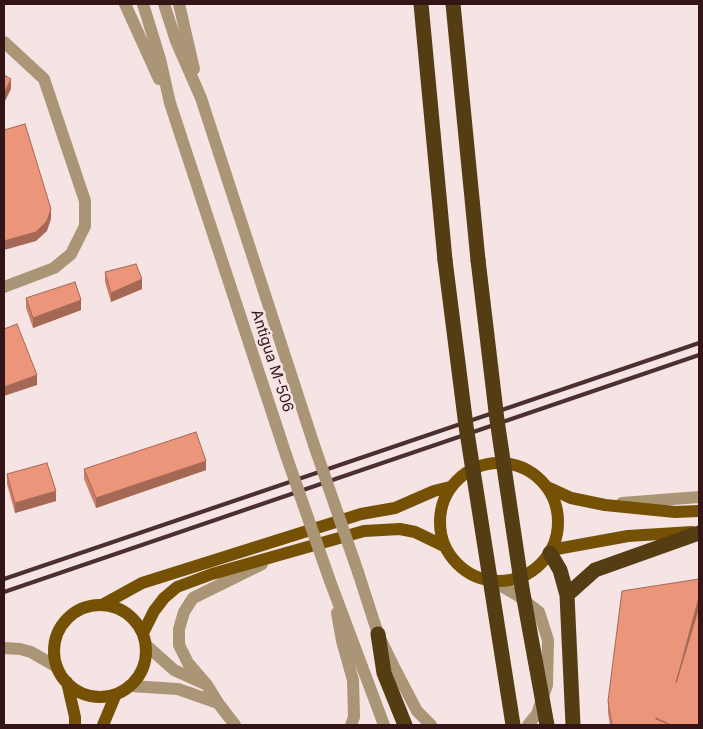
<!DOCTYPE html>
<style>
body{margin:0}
#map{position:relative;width:703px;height:729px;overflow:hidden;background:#f6e3e3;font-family:Inter,sans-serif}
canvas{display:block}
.frame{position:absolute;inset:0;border:5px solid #341517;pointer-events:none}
</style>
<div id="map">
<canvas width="703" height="729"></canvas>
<div class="frame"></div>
</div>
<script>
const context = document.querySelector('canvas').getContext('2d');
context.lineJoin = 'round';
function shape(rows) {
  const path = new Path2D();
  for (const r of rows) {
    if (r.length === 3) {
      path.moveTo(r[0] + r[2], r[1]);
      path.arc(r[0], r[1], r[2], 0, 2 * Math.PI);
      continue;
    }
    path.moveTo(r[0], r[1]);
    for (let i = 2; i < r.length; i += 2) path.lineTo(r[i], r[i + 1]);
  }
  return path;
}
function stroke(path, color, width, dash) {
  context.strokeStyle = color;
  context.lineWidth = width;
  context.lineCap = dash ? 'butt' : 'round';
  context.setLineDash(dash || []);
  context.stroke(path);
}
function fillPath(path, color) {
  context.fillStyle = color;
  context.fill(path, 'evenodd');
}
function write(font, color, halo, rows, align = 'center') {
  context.font = font + ' Inter,sans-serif';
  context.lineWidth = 5;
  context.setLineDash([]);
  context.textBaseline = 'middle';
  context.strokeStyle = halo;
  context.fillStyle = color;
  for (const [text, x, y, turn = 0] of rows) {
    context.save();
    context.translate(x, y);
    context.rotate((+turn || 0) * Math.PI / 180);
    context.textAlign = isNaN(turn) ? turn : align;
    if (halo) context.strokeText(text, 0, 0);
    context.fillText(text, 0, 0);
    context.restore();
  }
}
const minor = shape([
 [4,42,44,79,85,201,85,226,71,254,54,268,4,287],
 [622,503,699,497],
 [4,648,20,649,31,652,57,667]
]);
const tertiary = shape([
 [125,4,159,79],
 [143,4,160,59,170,103,286,455],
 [164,4,176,41,201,98,314,445],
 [179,4,194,69],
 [358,572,378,634,395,669,417,711,431,725],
 [330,581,384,725],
 [493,581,517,595,539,612,548,640,547,685,537,714,528,725],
 [337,613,342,641,353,680,354,717,351,725],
 [146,645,174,670,205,684],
 [130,686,178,689,218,703],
 [235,725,218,703,207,685,188,663,179,645,179,629,184,612,193,598,262,564]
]);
const primary = shape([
 [499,522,59],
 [547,487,571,498,605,505,675,512,699,511],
 [551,550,628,536,692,532],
 [102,605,142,583,361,514,395,508,434,491,450,487],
 [100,651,46],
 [143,633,154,611,164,598,177,587,212,574,364,531,400,529,415,532,444,546],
 [67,682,75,717,75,725],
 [103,725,116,694]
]);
const motorway = shape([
 [421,4,445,260],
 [453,4,478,260],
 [550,553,560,570,567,595,573,725],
 [567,595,595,570,699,533],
 [378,634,384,673,405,725]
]);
const rail = shape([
 [4,579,699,343],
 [4,592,699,355]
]);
const tertiaryBridge = shape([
 [314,445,358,572],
 [286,455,330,581]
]);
const motorwayBridge = shape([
 [445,260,466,426,513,725],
 [478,260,497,420,522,588,547,725]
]);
const wall = shape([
 [105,272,142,289,111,302,105,282],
 [26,298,81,310,33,328,26,308],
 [84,469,206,470,96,508,84,479],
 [7,474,56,501,15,513,7,484],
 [608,701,699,725,610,725,608,713]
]);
const shadedWall = shape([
 [11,79,11,89,4,103,4,93],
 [51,209,51,219,47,231,36,241,4,250,4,241],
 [142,279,142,289,111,302,111,293],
 [81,300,81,310,33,328,33,318],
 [37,375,37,385,4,396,4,387],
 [206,461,206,470,96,508,96,498],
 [56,491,56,501,15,513,15,503],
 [699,597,699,609,676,683]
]);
const building = shape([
 [4,75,11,79,4,93,4,75],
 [25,124,51,209,47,221,36,232,4,241,4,130,25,124],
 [136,264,142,279,111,293,105,272,136,264],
 [75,282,81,300,33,318,26,298,75,282],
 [17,324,37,375,4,387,4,329,17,324],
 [196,432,206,461,96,498,84,469,196,432],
 [47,463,56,491,15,503,7,474,47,463],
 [699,579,699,597,676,683,699,607,699,725,612,725,608,701,622,591,699,579],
 [656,718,671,725,656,719,656,718]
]);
const streetNames = [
 ["Antigua M-506",272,361,72]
];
stroke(minor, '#aa9677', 12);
stroke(tertiary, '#aa9677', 12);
stroke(primary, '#755106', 12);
stroke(motorway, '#553d13', 15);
stroke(rail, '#4c2f31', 4);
stroke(tertiaryBridge, '#aa9677', 12);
stroke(motorwayBridge, '#553d13', 15);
fillPath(wall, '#ca8069');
fillPath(shadedWall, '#a46855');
fillPath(building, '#eb957a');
stroke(building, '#a46855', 1);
write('15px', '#341517', '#f6e3e3', streetNames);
</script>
